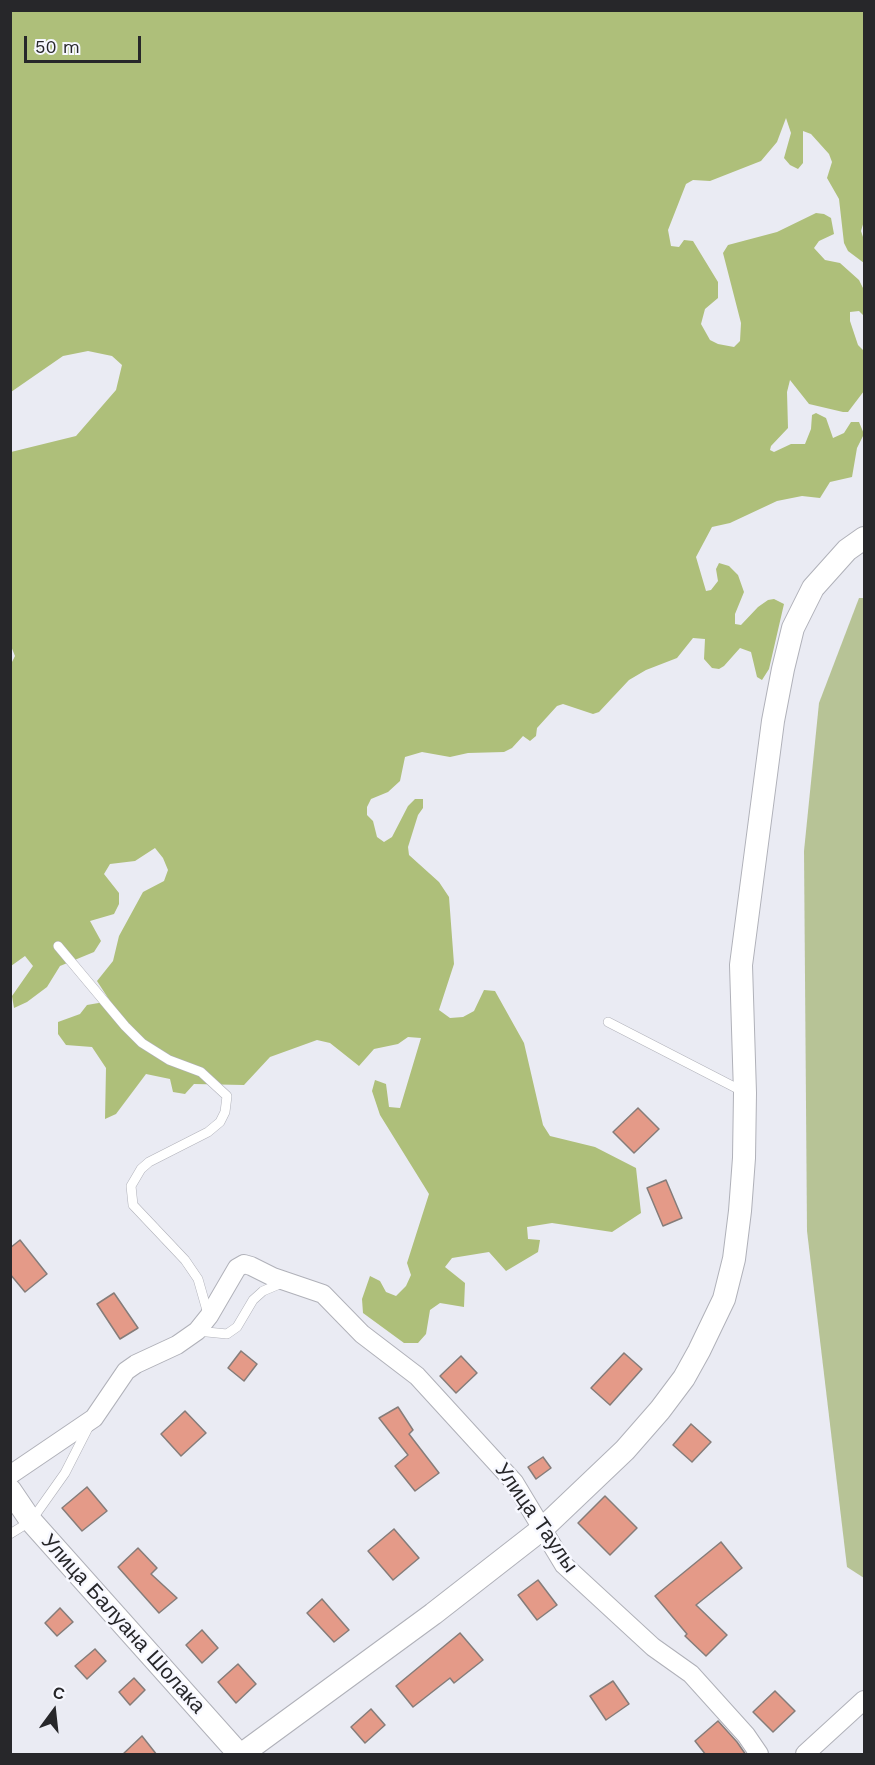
<!DOCTYPE html>
<meta charset="utf-8">
<style>
body{margin:0}
#map{position:relative;width:875px;height:1765px;overflow:hidden;background:#eaebf3;font-family:"Work Sans",sans-serif}
canvas{display:block}
.frame{position:absolute;inset:0;border:12px solid #27272a;pointer-events:none}
.north{position:absolute;left:24px;top:1681px;width:60px;height:60px;-webkit-text-stroke:4px #f7f8ff;paint-order:stroke;rotate:15deg;font-size:16px;font-weight:700;line-height:24px;text-align:center;color:#27272a}
.north::after{content:'';display:block;margin:auto;width:21px;height:27px;background:#27272a;clip-path:polygon(50% 0,100% 100%,50% 72%,0 100%)}
.scale{position:absolute;left:24px;top:36px;width:117px;height:27px;box-sizing:border-box;border:3px solid #27272a;border-top:0;padding-left:8px;font-size:18px;line-height:21px;white-space:nowrap;color:#27272a;-webkit-text-stroke:4px #f7f8ff;paint-order:stroke}
</style>
<div id="map">
<canvas width="875" height="1765"></canvas>
<div class="frame"></div>
<div class="north">С</div>
<div class="scale">50 m</div>
</div>
<script>
const context = document.querySelector('canvas').getContext('2d');
context.lineJoin = 'round';
function fillPath(path, color) {
  context.fillStyle = color;
  context.fill(path, 'evenodd');
}
function shape(rows) {
  const path = new Path2D();
  for (const r of rows) {
    path.moveTo(r[0], r[1]);
    for (let i = 2; i < r.length; i += 2) path.lineTo(r[i], r[i + 1]);
  }
  return path;
}
function stroke(path, color, width, dash) {
  context.strokeStyle = color;
  context.lineWidth = width;
  context.lineCap = dash ? 'butt' : 'round';
  context.setLineDash(dash || []);
  context.stroke(path);
}
function write(font, color, halo, rows, align = 'center') {
  context.font = font + ' "Work Sans",sans-serif';
  context.lineWidth = 5;
  context.setLineDash([]);
  context.textBaseline = 'middle';
  context.strokeStyle = halo;
  context.fillStyle = color;
  for (const [text, x, y, turn = 0] of rows) {
    context.save();
    context.translate(x, y);
    context.rotate((+turn || 0) * Math.PI / 180);
    context.textAlign = isNaN(turn) ? turn : align;
    if (halo) context.strokeText(text, 0, 0);
    context.fillText(text, 0, 0);
    context.restore();
  }
}
const green = shape([
 [859,598,864,598,864,1578,847,1567,807,1231,804,851,819,703]
]);
const forest = shape([
 [11,11,864,11,864,221,861,231,864,240,864,263,848,251,844,243,839,199,827,178,832,162,829,154,811,134,803,131,803,163,798,169,790,165,784,158,791,133,786,118,777,142,761,161,710,181,693,180,686,184,668,230,671,246,679,247,684,240,693,241,718,282,718,298,705,309,701,324,710,340,718,344,734,347,740,341,741,323,723,253,728,245,777,232,816,213,824,214,831,218,834,234,819,241,814,248,825,260,840,263,859,280,864,290,864,316,859,311,850,312,850,321,858,345,864,351,864,391,848,412,843,412,809,404,790,380,787,392,788,428,771,446,770,450,774,452,791,444,805,444,811,429,812,415,816,413,826,418,833,438,844,433,851,422,859,422,864,434,857,448,852,477,830,482,820,498,802,496,777,501,730,523,712,527,696,557,706,591,711,590,718,581,716,569,719,563,729,566,738,575,744,592,735,614,735,624,741,625,758,607,768,600,774,599,784,604,769,669,762,680,757,677,751,652,740,648,724,666,719,669,712,668,704,659,705,639,693,638,677,658,646,670,629,680,599,712,593,714,563,704,557,706,537,728,536,736,530,741,523,736,512,748,504,752,468,753,450,757,422,752,405,757,400,781,388,792,371,799,367,807,367,815,373,821,377,837,384,842,392,837,408,806,415,799,423,799,423,808,418,815,408,847,409,855,439,882,449,897,454,964,439,1010,450,1018,463,1017,474,1011,484,990,495,991,524,1043,543,1125,550,1136,595,1147,636,1168,641,1213,612,1232,552,1223,527,1227,528,1239,540,1240,538,1252,506,1271,489,1252,452,1258,445,1267,465,1283,464,1307,440,1303,430,1310,426,1334,418,1343,404,1343,363,1313,362,1299,370,1276,380,1281,386,1292,396,1296,406,1286,411,1275,407,1263,429,1194,380,1115,372,1091,375,1080,386,1084,389,1107,400,1108,421,1038,408,1037,398,1044,374,1049,359,1066,330,1043,317,1040,270,1057,244,1085,194,1084,185,1094,173,1092,170,1079,146,1074,116,1114,105,1119,106,1068,92,1047,66,1045,58,1034,58,1022,80,1014,87,1005,110,1001,97,981,113,961,119,936,143,892,164,881,168,870,163,858,155,848,135,861,110,864,104,874,119,893,119,904,114,914,90,921,101,941,94,952,60,966,47,987,27,1002,14,1008,12,996,33,966,25,956,11,966,10,666,15,656,11,646,11,452,76,436,116,390,122,365,112,356,88,351,63,356,11,392]
]);
const building = shape([
 [638,1108,659,1129,634,1153,613,1132,638,1108],
 [666,1180,682,1218,663,1226,647,1188,666,1180],
 [20,1240,47,1274,25,1292,10,1274,10,1248,20,1240],
 [114,1293,138,1328,120,1339,97,1304,114,1293],
 [241,1351,257,1364,244,1381,228,1368,241,1351],
 [624,1353,642,1369,610,1405,591,1388,624,1353],
 [461,1356,477,1373,456,1393,440,1376,461,1356],
 [398,1407,413,1430,409,1434,439,1473,415,1491,395,1466,408,1455,379,1418,398,1407],
 [185,1411,206,1433,181,1456,161,1434,185,1411],
 [691,1424,711,1442,692,1462,673,1445,691,1424],
 [543,1457,551,1468,536,1479,528,1467,543,1457],
 [87,1487,107,1511,82,1531,62,1508,87,1487],
 [605,1496,637,1528,610,1555,578,1523,605,1496],
 [394,1529,419,1558,393,1580,368,1551,394,1529],
 [721,1542,742,1568,696,1605,727,1635,706,1656,685,1636,687,1634,655,1596,721,1542],
 [138,1548,157,1568,151,1574,177,1598,159,1613,118,1567,138,1548],
 [538,1580,557,1605,537,1620,518,1595,538,1580],
 [322,1599,349,1630,334,1642,307,1613,322,1599],
 [60,1608,73,1622,57,1636,45,1623,60,1608],
 [202,1630,218,1648,202,1663,186,1645,202,1630],
 [460,1633,483,1660,454,1683,450,1678,413,1707,396,1686,460,1633],
 [95,1649,106,1661,87,1679,75,1666,95,1649],
 [238,1664,256,1684,236,1703,218,1682,238,1664],
 [134,1678,145,1690,130,1705,119,1692,134,1678],
 [613,1681,629,1704,606,1720,590,1696,613,1681],
 [775,1691,795,1711,773,1732,753,1712,775,1691],
 [371,1709,385,1725,365,1743,351,1727,371,1709],
 [718,1721,737,1742,746,1755,706,1755,695,1741,718,1721],
 [142,1736,157,1755,122,1755,142,1736]
]);
const service = shape([
 [58,946,125,1026,142,1043,169,1060,201,1072,227,1096,225,1112,220,1122,208,1132,149,1162,141,1169,131,1186,133,1205,185,1260,198,1279,208,1314],
 [608,1022,744,1092],
 [197,1331,227,1334,237,1327,253,1300,263,1291,282,1283],
 [10,1534,31,1521,65,1473,89,1426]
]);
const minor = shape([
 [10,1475,94,1418,126,1371,136,1364,177,1345,197,1331,209,1316,237,1268,244,1264,251,1266,273,1277,323,1294,362,1334,417,1376,514,1482,564,1565,653,1647,691,1674,746,1735,759,1754],
 [805,1754,864,1700]
]);
const tertiary = shape([
 [10,1490,31,1521,239,1754],
 [242,1754,433,1614,542,1529,625,1450,660,1410,684,1378,699,1351,724,1299,734,1259,740,1211,744,1158,745,1093,741,965,773,721,783,669,793,628,813,588,847,550,864,538]
]);
const streetNames = [
 ["Улица Таулы",536,1518,55],
 ["Улица Балуана Шолака",123,1624,48]
];
fillPath(green, '#b7c396');
fillPath(forest, '#aebf7a');
fillPath(building, '#e49a88');
stroke(building, '#857c79', 1.5);
stroke(service, '#b0b1b9', 10);
stroke(minor, '#b0b1b9', 20);
stroke(tertiary, '#b0b1b9', 24);
stroke(service, '#fff', 9);
stroke(minor, '#fff', 18);
stroke(tertiary, '#fff', 22);
write('21px', '#27272a', '#f7f8ff', streetNames);
</script>
